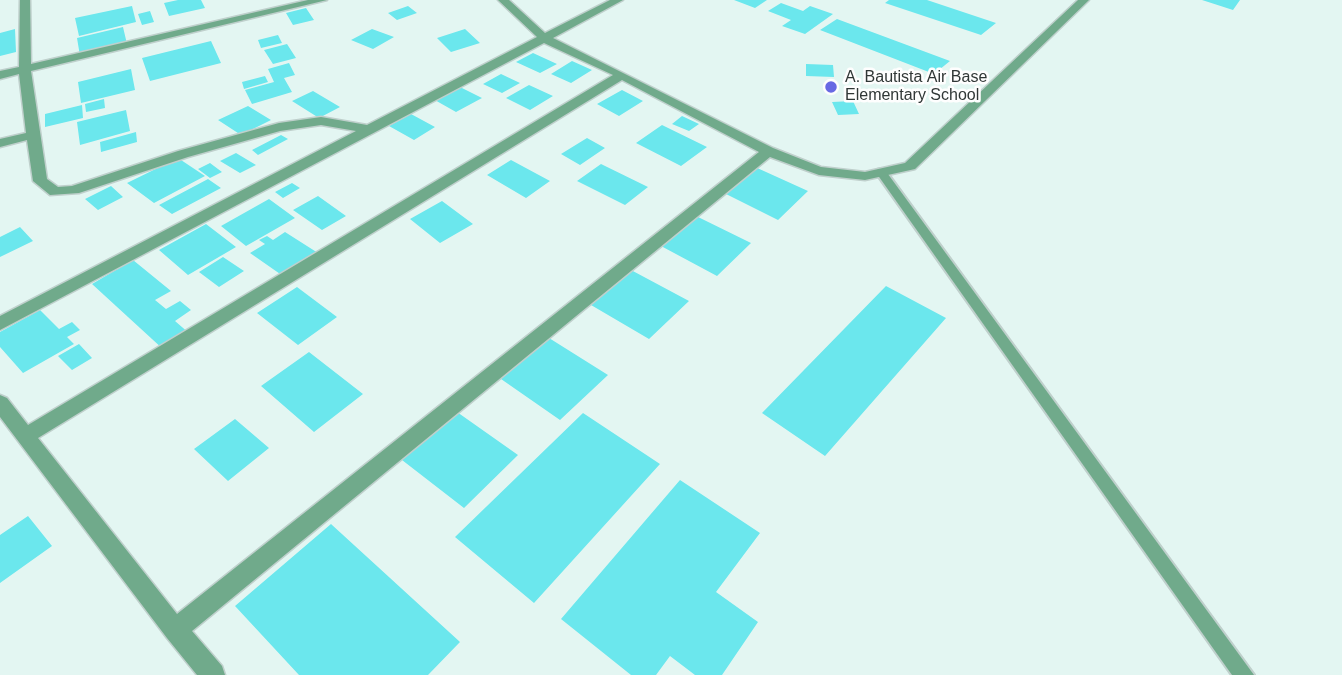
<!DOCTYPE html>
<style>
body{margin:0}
canvas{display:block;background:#e3f6f2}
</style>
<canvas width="1342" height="675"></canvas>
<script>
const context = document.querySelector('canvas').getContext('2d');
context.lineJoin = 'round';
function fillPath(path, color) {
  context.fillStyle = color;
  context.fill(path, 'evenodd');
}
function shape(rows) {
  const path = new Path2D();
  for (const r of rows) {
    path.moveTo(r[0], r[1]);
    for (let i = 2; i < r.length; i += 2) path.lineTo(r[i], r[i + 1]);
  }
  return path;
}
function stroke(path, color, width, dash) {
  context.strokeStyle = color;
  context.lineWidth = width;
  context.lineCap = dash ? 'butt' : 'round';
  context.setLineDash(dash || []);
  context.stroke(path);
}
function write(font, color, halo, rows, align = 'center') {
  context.font = font + ' Arial,sans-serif';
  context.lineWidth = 5;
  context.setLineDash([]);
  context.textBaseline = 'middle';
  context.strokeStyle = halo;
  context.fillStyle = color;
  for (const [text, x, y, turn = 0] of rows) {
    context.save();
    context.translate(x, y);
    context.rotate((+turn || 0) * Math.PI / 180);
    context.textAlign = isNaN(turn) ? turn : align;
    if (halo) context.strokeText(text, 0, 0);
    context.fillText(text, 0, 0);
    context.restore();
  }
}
const building = shape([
 [178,0,201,0,205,8,169,16,164,3],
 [734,0,767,0,755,8],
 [889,0,927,0,996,23,981,35,885,3],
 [1202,0,1240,0,1233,10],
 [781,3,803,11,810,6,833,14,805,34,782,26,791,20,768,11],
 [132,6,136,22,79,36,75,18],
 [408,6,417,13,397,20,388,13],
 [306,8,314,20,293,25,286,13],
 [150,11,154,22,142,25,138,14],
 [837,19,950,61,934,74,820,30],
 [123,27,127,44,80,56,77,38],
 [15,29,16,52,0,56,0,33],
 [372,29,394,37,373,49,351,40],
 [465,29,480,43,451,52,437,38],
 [278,35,282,43,261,48,258,40],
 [211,41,221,63,150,81,142,58],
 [287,44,296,58,273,64,264,50],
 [533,53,557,64,540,73,516,62],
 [572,61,592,70,571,83,551,74],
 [289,63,295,75,284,78,292,92,252,104,245,90,274,82,268,69],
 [806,64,833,65,834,77,806,76],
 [131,69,135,90,81,103,78,82],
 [501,74,520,83,502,93,483,84],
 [265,76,268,82,244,89,242,82],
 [529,85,553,96,530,110,506,98],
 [458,86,482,98,456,112,433,99],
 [622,90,643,101,619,116,597,104],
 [313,91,340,107,319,118,292,101],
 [104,99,105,108,86,112,85,104],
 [853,101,859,114,838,115,832,102],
 [82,105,83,118,45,127,45,114],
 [248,106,271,120,241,135,218,120],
 [126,110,130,131,80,145,77,122],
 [411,114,435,127,414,140,389,126],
 [682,116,699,124,689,131,672,124],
 [662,125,707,147,681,166,636,143],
 [136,132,137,142,101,152,100,142],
 [281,135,288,139,258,155,252,150],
 [587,138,605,148,580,165,561,154],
 [236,153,256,165,240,173,220,161],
 [178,158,205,176,154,203,127,183],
 [511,160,550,181,526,198,487,175],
 [210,163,222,172,210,178,198,169],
 [601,164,648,187,625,205,577,181],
 [755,167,808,191,778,220,724,193],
 [208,179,221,188,172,214,159,205],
 [292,183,300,188,283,198,275,192],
 [111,186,123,197,98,210,85,199],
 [318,196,346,216,322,230,293,210],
 [269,199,295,218,246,246,221,226],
 [442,201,473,224,440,243,410,219],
 [696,216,751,243,717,276,661,246],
 [206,224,236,247,188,275,159,250],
 [20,227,33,241,0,257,0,237],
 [285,232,318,253,283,276,250,253,265,244,259,240,267,236,273,240],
 [223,257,244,271,219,287,199,272],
 [133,260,171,291,155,300,166,309,180,301,191,310,175,321,190,334,164,350,92,284],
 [631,270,689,301,649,339,591,305],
 [886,286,946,318,825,456,762,413],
 [297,287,337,317,298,345,257,313],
 [40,310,59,329,72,322,80,330,67,337,74,344,23,373,0,347,0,332],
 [549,338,608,375,560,420,501,379],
 [79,344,92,358,72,370,58,356],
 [309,352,363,394,314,432,261,386],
 [457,412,518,455,464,508,402,460],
 [583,413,660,464,534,603,455,537],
 [235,419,269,448,228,481,194,449],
 [680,480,760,533,716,592,758,622,722,675,695,675,670,656,656,675,631,675,561,619],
 [28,516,52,546,0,583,0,535],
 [331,524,460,642,428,675,299,675,235,606]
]);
const lane = shape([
 [881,169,885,170,1254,675,1232,675,877,174,877,170,881,169]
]);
const street = shape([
 [20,0,30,0,31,64,308,0,327,0,31,71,47,179,58,187,72,186,178,151,279,123,321,117,367,125,537,37,498,0,509,0,545,33,610,0,623,0,553,38,773,148,821,167,865,172,905,163,1078,0,1089,0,915,169,865,180,819,175,770,157,192,631,222,666,225,675,197,675,167,638,0,417,0,395,7,398,28,425,613,75,544,43,0,330,0,316,356,131,321,125,280,131,188,157,79,193,50,195,33,181,27,140,0,147,0,139,26,133,19,74,0,79,0,71,19,67,20,0],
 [622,80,759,152,177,614,38,438,622,80]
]);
const markers = [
 [831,87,7,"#6869e3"]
];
const farPoinames = [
 ["A. Bautista Air Base",845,78],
 ["Elementary School",845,96]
];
fillPath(building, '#6be7ed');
stroke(lane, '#bfd0cc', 4);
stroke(street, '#bfd0cc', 3);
fillPath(lane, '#70aa8b');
fillPath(street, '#70aa8b');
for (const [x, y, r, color] of markers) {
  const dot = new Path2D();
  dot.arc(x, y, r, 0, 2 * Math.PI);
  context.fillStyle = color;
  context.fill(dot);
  stroke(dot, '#fefefe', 2.5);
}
write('16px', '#303736', '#fefefe', farPoinames, 'left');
</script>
